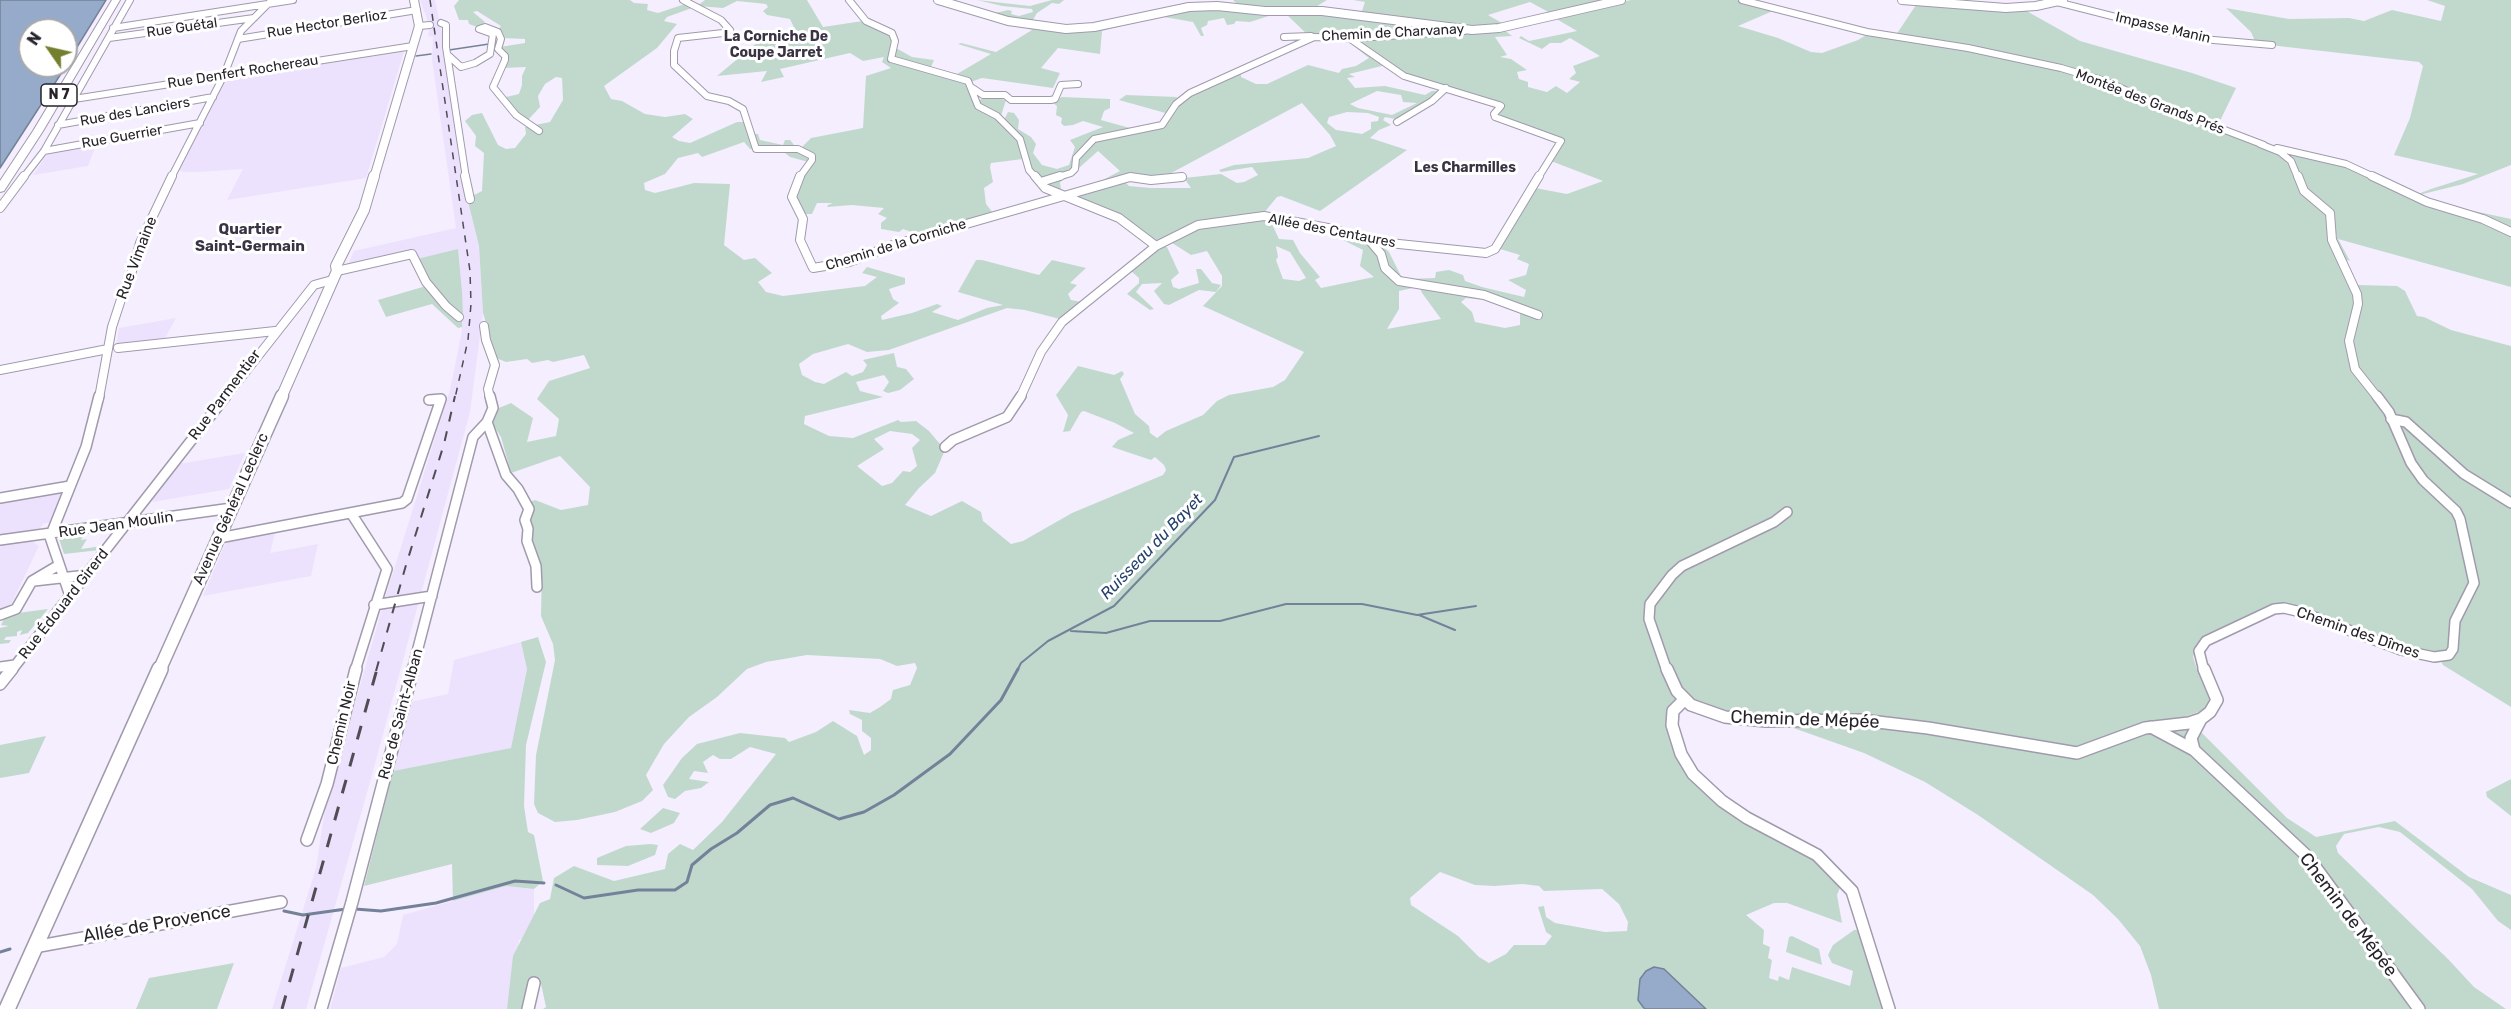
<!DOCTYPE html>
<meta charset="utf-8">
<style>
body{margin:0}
#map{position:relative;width:2511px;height:1009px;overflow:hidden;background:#f5eefe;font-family:Rubik,sans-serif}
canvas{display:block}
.north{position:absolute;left:18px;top:18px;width:60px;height:60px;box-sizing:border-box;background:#fff;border:2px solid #a8a7aa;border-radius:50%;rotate:304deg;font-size:16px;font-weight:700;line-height:24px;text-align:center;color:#26232a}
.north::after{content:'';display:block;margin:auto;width:21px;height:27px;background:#74802d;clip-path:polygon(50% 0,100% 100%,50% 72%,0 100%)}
</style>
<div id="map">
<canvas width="2511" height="1009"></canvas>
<div class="north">N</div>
</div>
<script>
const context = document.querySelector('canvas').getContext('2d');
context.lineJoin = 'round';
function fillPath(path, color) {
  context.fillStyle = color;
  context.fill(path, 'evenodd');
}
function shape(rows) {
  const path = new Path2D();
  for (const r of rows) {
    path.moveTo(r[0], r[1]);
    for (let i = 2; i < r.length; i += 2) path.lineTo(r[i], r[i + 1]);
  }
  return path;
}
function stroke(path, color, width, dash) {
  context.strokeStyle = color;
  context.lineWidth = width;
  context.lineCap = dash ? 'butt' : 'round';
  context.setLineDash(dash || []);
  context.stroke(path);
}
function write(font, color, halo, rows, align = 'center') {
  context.font = font + ' Rubik,sans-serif';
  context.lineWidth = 6;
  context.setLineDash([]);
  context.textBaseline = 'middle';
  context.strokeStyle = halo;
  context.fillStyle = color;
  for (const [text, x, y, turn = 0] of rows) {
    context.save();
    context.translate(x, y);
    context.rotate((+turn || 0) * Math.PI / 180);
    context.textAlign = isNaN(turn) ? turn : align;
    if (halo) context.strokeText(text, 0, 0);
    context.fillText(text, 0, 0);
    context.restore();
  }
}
const built = shape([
 [420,0,435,0,441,30,443,30,442,39,465,184,479,246,483,313,470,412,372,775,306,1009,272,1009,316,868,325,809,385,598,450,390,462,331,462,292,417,259,415,251,347,267,354,251,456,228,432,60,433,37,428,36,429,29,424,28,429,24],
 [405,48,366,178,227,200,243,169,199,172,183,172,179,170,226,76],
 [96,145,88,166,33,175,50,150],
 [176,318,164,340,116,345,119,328],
 [245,453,229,489,152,502,153,500,150,500,178,464],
 [61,493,50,522,43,524,39,530,0,535,0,502],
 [276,529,270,553,318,544,311,576,203,596,227,539],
 [30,540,39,546,9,609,0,610,0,545],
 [521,642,527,669,511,748,393,771,410,702,448,694,454,660],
 [506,886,534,889,534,934,519,940,510,1009,330,1009,341,968,384,957,397,944,403,915]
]);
const green = shape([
 [459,0,630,0,634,3,648,4,647,10,658,13,685,4,692,8,667,17,664,21,677,24,657,48,604,86,611,99,622,101,645,114,665,117,685,114,693,119,672,137,679,141,690,143,737,122,745,122,747,134,758,134,760,140,783,145,785,140,790,140,794,145,802,147,811,138,863,128,866,76,891,68,882,62,884,57,863,61,850,53,780,69,784,77,761,82,767,71,717,76,765,36,782,36,785,39,798,36,790,19,767,15,763,11,768,7,766,4,737,1,723,8,697,6,705,0,807,0,823,27,863,21,890,33,896,48,912,57,934,60,931,67,957,74,991,54,958,44,961,43,996,52,1032,30,1010,23,1080,30,1187,9,1242,9,1233,0,1327,0,1314,8,1361,14,1365,2,1353,0,1615,0,1552,14,1530,2,1488,15,1502,23,1498,25,1512,36,1495,37,1507,55,1500,57,1511,59,1527,70,1517,72,1519,79,1528,82,1528,87,1547,92,1556,86,1567,93,1580,82,1569,79,1576,73,1573,66,1600,56,1570,38,1561,43,1550,43,1542,49,1519,38,1521,36,1529,41,1577,31,1553,17,1631,0,1741,0,1775,10,1738,26,1778,38,1811,52,1822,53,1858,40,1868,34,1896,35,1918,2,2023,9,2080,41,2192,73,2236,88,2218,125,2287,159,2297,183,2326,210,2351,282,2358,285,2397,286,2405,291,2417,316,2424,317,2451,330,2511,346,2511,707,2443,665,2440,659,2412,651,2291,606,2206,639,2198,644,2193,657,2197,669,2208,686,2211,702,2204,710,2184,717,2183,719,2200,731,2287,818,2316,837,2395,821,2469,877,2511,895,2511,930,2498,921,2472,889,2400,832,2379,827,2344,834,2336,846,2338,853,2448,959,2474,987,2506,1009,2159,1009,2151,975,2140,946,2118,919,2093,895,1978,815,1925,782,1864,753,1768,719,1740,717,1679,699,1675,700,1671,708,1691,776,1811,855,1842,883,1837,895,1842,923,1787,903,1774,903,1746,915,1764,930,1763,944,1770,947,1768,958,1772,960,1769,978,1778,981,1779,976,1789,980,1792,967,1850,986,1853,971,1832,963,1828,955,1833,945,1854,930,1860,930,1885,1009,543,1009,546,1007,540,979,532,980,525,1009,507,1009,513,956,540,903,550,899,554,878,574,866,614,881,665,869,668,854,680,844,693,850,722,822,776,754,750,747,731,759,720,759,713,755,703,762,708,773,694,771,689,779,709,782,701,788,685,791,675,799,668,797,663,785,682,758,697,744,740,733,785,738,789,742,816,732,833,721,857,736,864,755,871,750,871,738,862,731,862,720,850,714,849,710,870,713,880,707,891,699,893,690,910,685,917,668,915,663,897,666,880,659,807,655,766,662,747,669,717,697,689,717,664,744,646,775,653,790,642,801,615,812,577,820,555,822,538,813,534,804,536,755,555,660,553,644,541,616,542,566,531,543,530,502,535,500,561,510,588,505,590,487,560,456,511,473,501,437,492,423,494,410,511,403,533,418,527,442,556,436,559,419,537,399,549,381,590,368,584,355,553,362,548,360,532,363,527,359,506,362,496,358,483,313,479,246,468,201,472,196,482,191,484,153,475,146,476,136,465,121,472,115,482,113,498,145,506,149,515,148,526,134,525,127,550,122,563,100,562,78,556,77,545,84,538,96,540,107,529,119,523,119,506,97,519,94,522,85,522,76,526,67,503,68,507,58,500,47,525,43,525,39,503,38,499,29,501,26,477,11,473,12,485,22,483,24,477,27,469,24,468,20,459,20,454,6],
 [1272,15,1287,15,1309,36,1350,43,1369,58,1356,66,1342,69,1339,73,1308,65,1267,84,1256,84,1241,77,1241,74,1238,73,1184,99,1166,125,1132,134,1130,128,1101,120,1104,111,1110,108,1110,99,1062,97,1052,102,1057,106,1056,115,1062,118,1061,123,1064,126,1073,125,1083,121,1103,127,1070,140,1075,147,1069,165,1057,169,1042,165,1033,153,1036,144,1031,137,1018,129,1019,120,1014,113,1008,112,1003,122,1001,116,1006,100,986,96,977,102,973,101,965,84,982,78,1053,88,1060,73,1041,68,1058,48,1100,54,1102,31,1143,20,1164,17,1193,22,1201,36,1204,36,1201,28,1207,25,1208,21,1224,18,1227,25,1234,24,1236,21,1250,22],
 [1386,65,1401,76,1496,106,1497,116,1563,143,1551,161,1603,181,1567,194,1535,188,1500,249,1520,255,1517,259,1529,264,1526,275,1508,280,1526,290,1524,297,1482,287,1465,281,1463,275,1449,270,1436,272,1435,278,1408,279,1401,276,1389,252,1380,244,1344,235,1343,240,1363,250,1360,266,1374,277,1321,288,1315,280,1320,277,1300,253,1293,240,1279,239,1270,220,1263,214,1277,197,1281,196,1320,211,1407,150,1370,138,1379,130,1391,125,1383,120,1385,117,1395,119,1407,114,1440,91,1432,91,1425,95,1385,86,1355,88,1347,78,1355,77,1349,74],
 [1377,91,1401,95,1403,102,1417,103,1392,115,1358,108,1350,104],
 [1302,103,1330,135,1336,146,1308,158,1234,165,1219,170,1221,172,1252,167,1258,175,1244,182,1237,183,1221,174,1184,178,1191,188,1151,188,1129,186,1125,182,1134,175,1160,179],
 [1347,112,1368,113,1379,117,1378,121,1371,122,1371,129,1362,134,1336,130,1327,123,1329,117],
 [744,142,750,149,785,153,790,157,812,163,796,190,794,200,805,214,812,214,817,203,833,203,828,205,827,207,852,205,884,208,878,214,887,218,881,223,881,229,899,232,903,229,914,233,913,238,993,213,986,204,984,188,993,182,990,167,991,163,1023,159,1025,170,1036,181,1055,191,1061,190,1060,182,1070,176,1098,151,1120,171,1076,194,1075,197,1130,221,1155,242,1169,241,1191,255,1207,251,1222,276,1222,286,1203,306,1304,352,1285,380,1273,387,1229,395,1217,401,1203,415,1166,431,1157,438,1150,433,1149,426,1135,414,1120,379,1124,374,1122,371,1114,375,1078,366,1056,395,1068,415,1063,432,1070,431,1081,412,1084,411,1115,423,1134,433,1118,440,1112,447,1151,460,1155,457,1164,465,1166,470,1163,475,1072,513,1023,541,1011,544,983,521,981,512,962,501,931,516,905,505,919,488,935,473,945,450,929,431,916,421,901,422,898,420,853,438,829,436,804,424,805,416,883,397,860,391,856,382,884,375,889,382,883,391,888,393,900,390,914,379,906,369,897,367,894,353,863,360,867,365,863,372,852,376,846,372,824,384,815,382,802,375,799,364,813,354,848,344,867,352,889,350,1007,308,1025,310,1060,319,1082,302,1071,300,1068,294,1077,285,1070,283,1086,268,1052,260,1039,275,982,260,976,260,958,292,1003,305,987,308,958,320,932,312,942,306,937,304,912,313,882,320,881,316,899,303,893,299,889,289,905,284,905,278,867,267,862,273,877,277,865,286,783,296,766,292,758,282,772,273,755,258,744,260,724,245,730,184,694,183,655,193,645,190,644,183,665,174,678,158,698,153,702,157],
 [1276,246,1290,252,1306,278,1299,281,1283,279,1276,260,1278,257],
 [1418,284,1422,293,1441,319,1387,329,1399,309,1399,291,1413,288],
 [1466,298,1494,301,1520,309,1520,325,1505,328,1475,322,1472,312,1461,302],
 [890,431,912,434,920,440,912,448,917,466,910,472,903,471,892,483,882,486,857,466,884,449,874,439],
 [1440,872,1475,885,1494,886,1523,884,1539,886,1544,891,1602,889,1619,904,1628,922,1627,931,1605,932,1555,923,1546,917,1544,906,1538,907,1546,932,1552,936,1545,945,1514,945,1506,954,1489,963,1479,957,1458,936,1411,905,1410,898],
 [977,0,1030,6,1052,0,1064,0,1059,4,1052,3,1037,13,1031,23,995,13,1008,10,1012,11,1011,14,1019,16,1033,12,1032,9,1002,6],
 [2427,0,2511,0,2511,165,2463,184,2419,195,2418,194,2431,189,2478,174,2394,155,2410,118,2423,66,2419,62,2278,46,2255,41,2251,32,2226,8,2289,19,2349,18,2364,21,2392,10,2441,21,2445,6],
 [1126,95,1177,97,1169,114,1119,100],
 [2276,148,2332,161,2418,199,2511,219,2511,287,2338,239,2350,261,2344,259,2335,239,2337,238,2332,211,2306,191,2293,161],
 [1159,246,1167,247,1179,273,1171,280,1173,287,1179,289,1199,283,1196,269,1201,269,1212,283,1221,285,1216,292,1199,290,1169,305,1164,304,1154,291,1162,283,1142,284,1136,292,1154,309,1150,310,1127,294,1139,283,1139,278,1131,271],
 [458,249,462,292,463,315,459,314,430,285,417,259],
 [426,286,456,317,462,320,462,327,458,328,432,304,386,317,378,300],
 [86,533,81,540,87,539,81,549,103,546,100,550,64,554,59,539,60,537],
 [48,609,28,633,20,635,22,630,17,632,17,636,6,637,4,640,11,640,9,643,0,644,0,628,9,626,1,625,4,619,18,613],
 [538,637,546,662,526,745,524,806,528,832,534,835,543,881,534,889,506,886,453,901,452,864,364,886,393,771,511,748,527,669,521,642],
 [46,736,29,773,0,778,0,745],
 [2511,779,2511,816,2487,797,2486,792],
 [663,808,680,813,674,823,651,833,640,829],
 [650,844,658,845,655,855,628,866,597,865,597,858,626,846],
 [1792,936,1819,949,1822,965,1786,952,1789,937],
 [234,963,217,1009,136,1009,149,978]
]);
const water = shape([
 [0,0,106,0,66,65,66,30,30,30,30,66,66,66,0,168,0,0],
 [1654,967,1664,969,1706,1009,1645,1009,1643,1007,1638,1000,1640,979,1646,971,1654,967]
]);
const streamFar2 = shape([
 [449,50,489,44],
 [416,56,431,54]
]);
const streamFar1 = shape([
 [1419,615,1455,630],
 [1071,631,1106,633,1150,621,1220,621,1286,604,1362,604,1417,615,1476,606],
 [1017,671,1021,663,1048,641,1114,606,1215,500,1234,457,1319,436]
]);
const stream = shape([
 [556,885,584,898,638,890,675,890,687,882,692,865,711,849,737,833,770,805,793,798,839,819,864,812,894,795,950,754,1001,700,1018,669],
 [355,909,381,911,436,903,515,881,544,883],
 [284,911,303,915,346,909],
 [0,952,10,949]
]);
const minorFar3 = shape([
 [683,0,721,20,730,30,723,33,678,38,674,51,674,65,707,96,729,101,743,109,756,149,798,149,812,156,812,160,799,178],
 [849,0,866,21,892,33,895,41,891,59,968,81,978,106,997,116,1020,139,1029,170,1036,178],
 [1742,0,1867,32,1968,48,2061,68,2105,81,2154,103,2264,145],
 [2057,2,2202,39,2272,45],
 [441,23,446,25,446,47,466,178],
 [419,26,430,25],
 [113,28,293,0],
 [1284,37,1311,36],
 [109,38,254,18],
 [1349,38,1404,76,1499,105,1501,106,1494,114,1495,117,1561,141,1538,178],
 [238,39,417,10],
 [449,56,461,67,475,63,490,54,493,34,479,29,485,27,498,32,501,39,498,49,505,56,505,60,493,87,516,115,539,131],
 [971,87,983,95,1005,95,1011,100,1051,100,1055,99,1061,85,1078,84],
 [74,99,413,46],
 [1397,122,1432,101,1446,88],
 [58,125,213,97],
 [2260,144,2280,152,2291,161,2298,178],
 [2277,148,2346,164,2376,178],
 [44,151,200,123],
 [23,178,44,151,130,0],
 [171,178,224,75,241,31,272,0],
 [1055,178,1071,173,1075,169,1076,158,1094,139,1162,125,1176,104,1190,93,1314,37,1357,38,1464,31],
 [1127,178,1136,178],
 [1173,178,1182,177]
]);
const minorFar2 = shape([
 [465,176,470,199],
 [800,176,792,197,803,219,800,240,813,268,849,262,893,245,1130,177,1151,180,1182,177],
 [1035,176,1045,188,1119,218,1156,246],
 [2298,176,2304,191,2330,213,2332,240,2357,294,2358,304,2349,341,2355,369,2378,398],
 [2372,176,2427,202,2483,219,2511,232],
 [1041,182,1060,176],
 [0,208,24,176],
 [1370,241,1381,254,1385,268,1399,281,1484,295,1538,315],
 [337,271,412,254,426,282,446,306,459,317],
 [484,326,486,340,495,365,488,389,490,398],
 [118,348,275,331],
 [0,370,108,349],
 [99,398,112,327,127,281,130,278,140,243,172,176],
 [225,398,314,285,332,280],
 [1020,398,1041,352,1062,322,1156,246,1198,225,1264,216,1333,229,1370,241,1486,253,1495,249,1539,176]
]);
const minorFar1 = shape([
 [490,396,493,408,487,422,506,475,518,489,529,509,525,520,528,529,527,541,536,566,537,587],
 [2391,419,2406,422,2464,474,2511,503],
 [945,447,953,440,1007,417,1021,396],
 [0,498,70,486],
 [351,513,387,569,355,671],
 [219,538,402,503,407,499,441,399,429,400],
 [0,540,232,508],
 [34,581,87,575],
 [70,596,50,537,86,447,99,396],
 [374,605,432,596],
 [0,615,16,609,32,581,59,565],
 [0,667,15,665],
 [11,671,226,396],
 [412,671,473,437,487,422],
 [1667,671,1649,619,1650,604,1672,575,1682,566,1774,522,1787,512],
 [2204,671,2199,651,2206,641,2274,609,2284,608,2301,612,2401,650,2434,657,2449,655,2453,649,2455,621,2474,583,2460,519,2456,511,2423,480,2411,463,2389,412,2377,396]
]);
const minor = shape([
 [1667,669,1677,691,1691,705,1725,717,1766,721,1861,720,1928,728,2077,753,2145,728,2189,723,2201,719,2210,712,2217,700,2204,669],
 [0,684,12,669],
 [1684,700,1673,711,1672,725,1681,754,1693,774,1722,801,1747,818,1817,855,1852,891,1889,1009],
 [2201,719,2191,738,2194,750,2308,857,2419,1009],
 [2151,727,2194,750],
 [307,840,327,784,356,669],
 [34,947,281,902],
 [321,1009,352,902,413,669],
 [528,1009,534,983]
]);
const secondaryFar3 = shape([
 [938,0,1008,21,1066,29,1094,27,1189,7,1217,6,1265,11,1322,11,1472,30,1499,28,1621,0],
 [1902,0,2006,8,2036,6,2063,0],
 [374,178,419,26,414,0]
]);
const secondaryFar2 = shape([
 [281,398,337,271,336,266,364,210,374,176]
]);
const secondaryFar1 = shape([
 [159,671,282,396]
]);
const secondary = shape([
 [7,1009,160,669]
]);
const primary = shape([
 [112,0,120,0,43,131,4,191,0,192,0,181,33,131,112,0]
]);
const railFar2 = shape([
 [430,0,470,271,471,304,468,340,455,398]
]);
const railFar1 = shape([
 [376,671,406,565,444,444,455,396]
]);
const rail = shape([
 [282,1009,377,669]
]);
const farStreetnames = [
 ["Rue Hector Berlioz",327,24,-9],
 ["Rue Guétal",182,28,-8],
 ["Impasse Manin",2163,28,13],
 ["Chemin de Charvanay",1393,33,-3],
 ["Rue Denfert Rochereau",243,72,-9],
 ["Montée des Grands Prés",2150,102,21],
 ["Rue des Lanciers",135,112,-10],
 ["Rue Guerrier",122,137,-10],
 ["Allée des Centaures",1332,231,11],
 ["Chemin de la Corniche",896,245,-17]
];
const farNeighbourhoodnames = [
 ["La Corniche De",776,37],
 ["Coupe Jarret",776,53],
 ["Les Charmilles",1465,168]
];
const shields = [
 [59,95,36]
];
const shieldNames = [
 ["N 7",59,95]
];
const farQuarternames = [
 ["Quartier",250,230],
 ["Saint-Germain",250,247]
];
const streetNames = [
 ["Rue Vimaine",137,258,-69],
 ["Rue Parmentier",225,395,-53],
 ["Avenue Général Leclerc",231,509,-66],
 ["Rue Jean Moulin",116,525,-8],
 ["Rue Édouard Girerd",64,604,-52],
 ["Chemin des Dîmes",2358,633,19],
 ["Rue de Saint-Alban",401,714,-75],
 ["Chemin Noir",342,723,-77]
];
const waterNames = [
 ["Ruisseau du Bayet",1152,547,-46]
];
const nearStreetnames = [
 ["Chemin de Mépée",1805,720,2],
 ["Chemin de Mépée",2348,915,53],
 ["Allée de Provence",157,924,-10]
];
fillPath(built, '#ede2fd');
fillPath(green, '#c1d9cd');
fillPath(water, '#96abc9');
stroke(water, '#748299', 1.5);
stroke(streamFar2, '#748299', 1.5);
stroke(streamFar1, '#748299', 2);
stroke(stream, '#748299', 3);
stroke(minorFar3, '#a19aac', 8);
stroke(minorFar2, '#a19aac', 10);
stroke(minorFar1, '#a19aac', 12);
stroke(minor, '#a19aac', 14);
stroke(secondaryFar3, '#a19aac', 10);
stroke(secondaryFar2, '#a19aac', 12);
stroke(secondaryFar1, '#a19aac', 15);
stroke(secondary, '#a19aac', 18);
stroke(primary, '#a19aac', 2);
stroke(minorFar3, '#fff', 6);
stroke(minorFar2, '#fff', 8);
stroke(minorFar1, '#fff', 9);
stroke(minor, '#fff', 11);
stroke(secondaryFar3, '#fff', 8);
stroke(secondaryFar2, '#fff', 10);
stroke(secondaryFar1, '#fff', 12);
stroke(secondary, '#fff', 15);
fillPath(primary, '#fff');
stroke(railFar2, '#504d55', 1.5, [7, 7]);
stroke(railFar1, '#504d55', 2, [10, 10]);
stroke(rail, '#504d55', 3, [14, 14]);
write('14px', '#26232a', '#fff', farStreetnames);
write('bold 14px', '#3a3343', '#fff', farNeighbourhoodnames);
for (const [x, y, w] of shields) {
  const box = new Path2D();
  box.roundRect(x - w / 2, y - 11, w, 22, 4.5);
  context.fillStyle = '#fff';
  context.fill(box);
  stroke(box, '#26232a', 1.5);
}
write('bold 14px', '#26232a', null, shieldNames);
write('bold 15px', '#3a3343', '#fff', farQuarternames);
write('15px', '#26232a', '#fff', streetNames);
write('italic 16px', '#26426c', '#fff', waterNames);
write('18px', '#26232a', '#fff', nearStreetnames);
</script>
